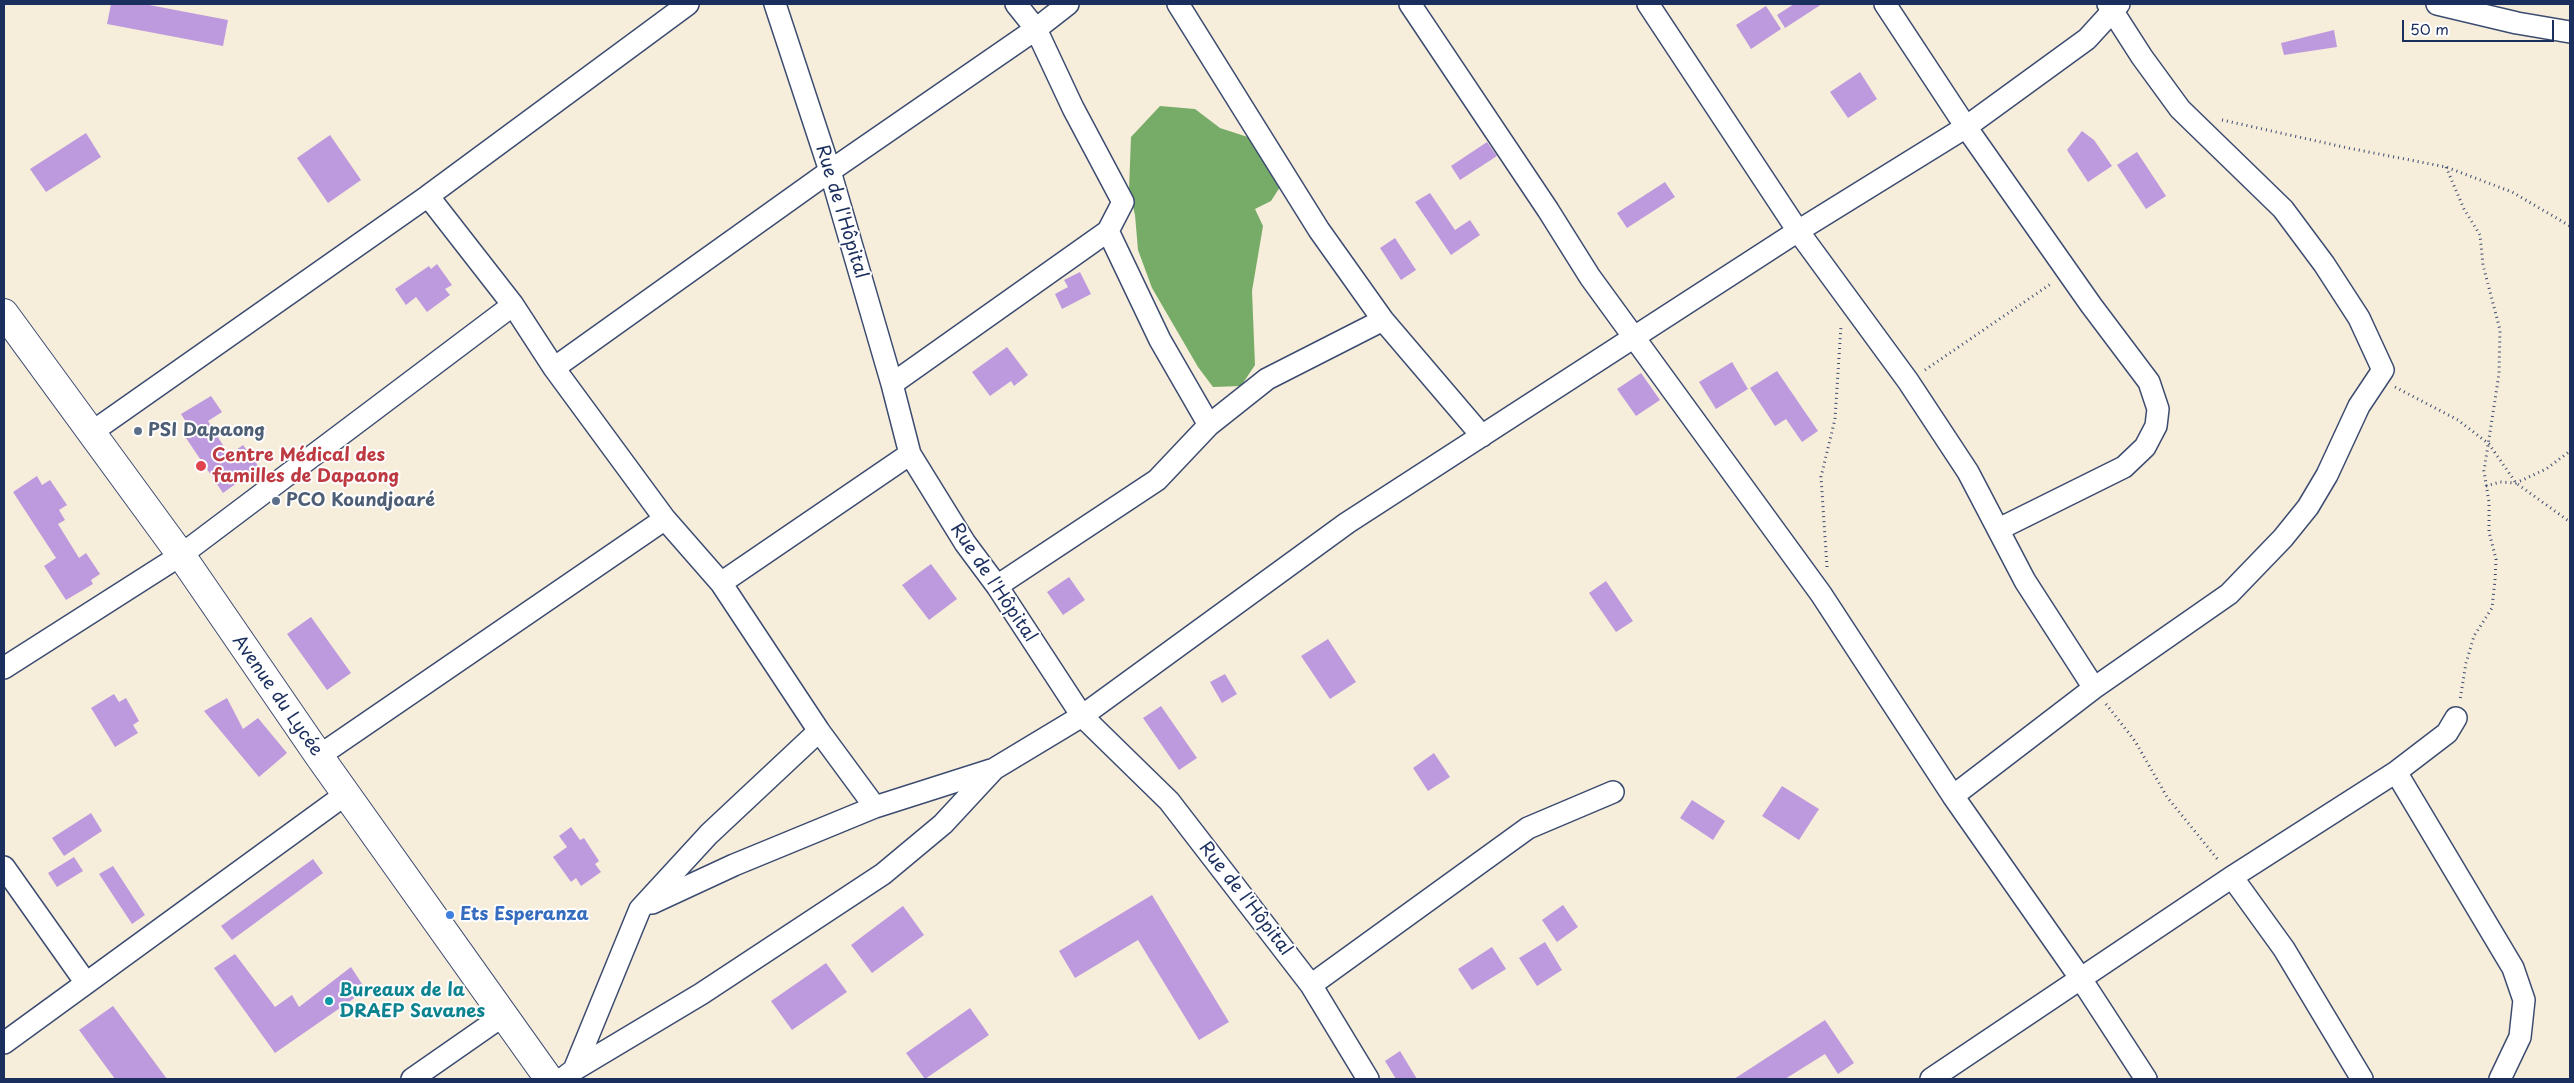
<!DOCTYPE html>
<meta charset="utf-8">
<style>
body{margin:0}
#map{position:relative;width:2574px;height:1083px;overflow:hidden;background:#f7eddb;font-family:"Playpen Sans",sans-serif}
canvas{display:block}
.frame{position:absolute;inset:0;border:5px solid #1b2f5e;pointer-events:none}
.scale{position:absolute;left:2402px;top:20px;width:152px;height:22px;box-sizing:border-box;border:2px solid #1b2f5e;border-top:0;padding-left:6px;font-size:15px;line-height:18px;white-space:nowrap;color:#1b2f5e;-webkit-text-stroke:4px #fff;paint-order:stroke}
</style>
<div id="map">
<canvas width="2574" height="1083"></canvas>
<div class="frame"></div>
<div class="scale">50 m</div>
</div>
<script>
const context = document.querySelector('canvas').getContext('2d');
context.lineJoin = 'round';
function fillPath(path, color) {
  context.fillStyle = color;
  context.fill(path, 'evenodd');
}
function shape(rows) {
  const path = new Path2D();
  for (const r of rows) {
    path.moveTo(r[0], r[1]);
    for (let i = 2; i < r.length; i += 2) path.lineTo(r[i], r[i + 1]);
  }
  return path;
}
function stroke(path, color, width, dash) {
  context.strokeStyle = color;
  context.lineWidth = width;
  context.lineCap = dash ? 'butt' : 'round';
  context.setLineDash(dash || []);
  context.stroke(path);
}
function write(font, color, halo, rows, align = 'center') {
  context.font = font + ' "Playpen Sans",sans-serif';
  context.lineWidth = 4;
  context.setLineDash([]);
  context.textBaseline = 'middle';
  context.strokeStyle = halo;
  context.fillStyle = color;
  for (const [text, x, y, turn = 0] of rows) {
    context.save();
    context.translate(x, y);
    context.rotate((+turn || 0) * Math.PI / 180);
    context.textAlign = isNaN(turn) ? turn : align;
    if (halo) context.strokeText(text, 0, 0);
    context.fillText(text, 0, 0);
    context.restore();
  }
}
const forest = shape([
 [1160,106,1195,109,1220,128,1257,140,1280,187,1271,201,1255,209,1263,226,1252,291,1255,365,1241,386,1213,387,1198,367,1152,288,1138,250,1135,215,1129,190,1131,137]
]);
const building = shape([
 [111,4,144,4,228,20,223,46,107,24],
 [1794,4,1822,4,1785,28,1777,15],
 [1766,6,1781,29,1751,49,1736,25],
 [2334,30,2337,47,2284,55,2281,43],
 [1860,72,1877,99,1848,118,1830,92],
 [2082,131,2094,140,2112,166,2088,182,2067,150],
 [86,133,101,157,46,192,30,169],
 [330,135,361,180,328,203,297,158],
 [1487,142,1497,156,1460,180,1451,166],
 [2137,152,2166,196,2146,209,2117,165],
 [1665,182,1675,197,1627,228,1617,213],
 [1430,193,1455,230,1470,220,1480,235,1451,255,1415,202],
 [1395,238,1416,270,1401,280,1380,248],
 [437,264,452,285,445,289,450,295,427,312,416,297,406,305,395,289,429,266,431,269],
 [1080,272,1091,294,1062,309,1055,294,1068,287,1064,280],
 [1007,347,1028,375,1014,386,1011,381,990,396,972,372],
 [1732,362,1748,389,1716,409,1699,382],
 [1777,371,1818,431,1802,442,1786,419,1775,426,1750,388],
 [1641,373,1660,400,1636,416,1617,389],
 [211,396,222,412,208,421,229,455,243,445,259,467,223,493,186,438,193,433,181,414],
 [37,476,42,485,50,480,67,505,59,510,65,520,58,524,79,558,86,553,100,574,91,580,93,584,66,600,44,566,56,558,13,492],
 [931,564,957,599,929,620,902,585],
 [1069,577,1085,600,1063,615,1047,592],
 [1606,581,1633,621,1616,632,1589,593],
 [311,617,351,673,327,690,287,634],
 [1328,639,1356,682,1330,699,1301,656],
 [1225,674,1237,694,1222,703,1210,682],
 [114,694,119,702,126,698,139,721,133,725,138,733,115,747,91,708],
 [227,698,243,729,258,718,287,753,259,777,204,711],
 [1161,706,1197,758,1179,770,1143,718],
 [1434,753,1450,777,1428,791,1413,768],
 [1782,786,1819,809,1799,840,1762,816],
 [1692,800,1725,821,1713,840,1680,818],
 [91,813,102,831,64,856,52,838],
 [571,827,580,840,584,838,599,861,595,864,601,872,581,886,576,878,571,882,553,857,567,847,559,836],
 [74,857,83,871,57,887,48,873],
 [313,859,323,873,232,940,221,926],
 [113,866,145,915,132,924,99,874],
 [1152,895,1229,1022,1199,1040,1138,940,1075,978,1059,951],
 [1563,905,1578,927,1557,942,1542,920],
 [903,906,924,935,872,973,851,945],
 [1545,942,1562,970,1537,986,1519,958],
 [1492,947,1506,969,1472,990,1458,969],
 [235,954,275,1007,292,995,299,1007,351,967,366,990,275,1053,214,968],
 [826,963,847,992,792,1030,771,1001],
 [113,1006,167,1079,115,1079,79,1030],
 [970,1008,989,1035,925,1079,906,1053],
 [1825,1020,1854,1063,1838,1074,1825,1054,1785,1079,1734,1079],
 [1400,1051,1417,1079,1396,1079,1385,1061]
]);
const path = shape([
 [2222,120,2348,148,2446,167,2512,192,2570,226],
 [2446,167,2464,209,2480,235,2483,265,2500,330,2499,374,2484,471,2489,502,2489,532,2496,559,2495,580,2492,608,2474,636,2466,663,2460,700],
 [1925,370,2052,283],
 [2395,387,2458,420,2489,444,2516,483,2570,522],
 [2486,486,2500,482,2516,483,2546,469,2570,451],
 [1827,567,1821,477,1835,419,1841,326],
 [2106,704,2135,741,2167,797,2219,861]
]);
const street = shape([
 [775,4,830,171,892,384,910,454,965,543,997,586,1082,716,1169,801,1311,985,1368,1079],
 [1016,4,1036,29,1073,108,1123,202,1108,231,1160,340,1209,425],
 [1178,4,1319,230,1383,320,1482,436],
 [1410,4,1548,210,1590,277,1821,594,1953,796,2081,979,2146,1079],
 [1648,4,1798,231,1908,381,1968,472,2025,581,2094,688],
 [1885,4,1966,127,2091,305,2149,382,2158,409,2156,426,2145,447,2124,467,1999,529],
 [2437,4,2517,23,2570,32],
 [428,196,513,305,554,368,665,519,721,583,819,731,875,807],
 [554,368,830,171,1036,29,1068,4],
 [892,384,1108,231],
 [92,432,428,196,688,4],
 [721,583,910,454],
 [997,586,1157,480,1209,425,1267,379,1383,320],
 [4,668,181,555,513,305],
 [319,756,665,519],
 [2396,772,2513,968,2524,1000,2520,1037,2500,1079],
 [1953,796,2094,688,2229,594,2283,538,2308,507,2327,475,2359,406,2383,370,2359,318,2324,264,2283,209,2180,109,2142,57,2108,4],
 [4,867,86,983],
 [2232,877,2284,949,2362,1079],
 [652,903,734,865,875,807,991,770],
 [1311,985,1528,828,1613,792],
 [4,1043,346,794],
 [574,1070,640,909,709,834,819,731],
 [412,1079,504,1015],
 [562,1079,574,1070,701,994,883,874,943,824,994,769,1082,716,1347,523,1798,231,1966,127,2087,39,2119,4],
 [1931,1079,2232,877,2396,772,2447,733,2456,718]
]);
const secondary = shape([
 [4,313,181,555,319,756,549,1079]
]);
const markers = [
 [138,431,5,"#5c6f8a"],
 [201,466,6,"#e0444e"],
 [276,501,5,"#5c6f8a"],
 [450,915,5,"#3f7fe0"],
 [329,1001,5,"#0f9aa8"]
];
const streetNames = [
 ["Rue de l'Hôpital",841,212,73],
 ["Rue de l'Hôpital",993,583,56],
 ["Avenue du Lycée",277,696,55],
 ["Rue de l'Hôpital",1245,899,52]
];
const serviceNames = [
 ["PSI Dapaong",148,431],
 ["PCO Koundjoaré",286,501]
];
const healthNames = [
 ["Centre Médical des",212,456],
 ["familles de Dapaong",212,477]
];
const shopNames = [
 ["Ets Esperanza",460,915]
];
const cultureNames = [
 ["Bureaux de la",339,991],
 ["DRAEP Savanes",339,1012]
];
fillPath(forest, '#77ac68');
fillPath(building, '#bd9add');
stroke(street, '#3c4c71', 24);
stroke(secondary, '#3c4c71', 30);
stroke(path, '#3c4c71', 3, [1, 4]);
stroke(street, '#fff', 21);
stroke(secondary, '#fff', 28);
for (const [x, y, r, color] of markers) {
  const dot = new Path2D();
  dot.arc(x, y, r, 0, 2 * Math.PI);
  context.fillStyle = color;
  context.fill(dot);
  stroke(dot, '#fff', 2);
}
write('18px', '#1b2f5e', '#fff', streetNames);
write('bold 18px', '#4e5e75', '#fff', serviceNames, 'left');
write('bold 18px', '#be3a42', '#fff', healthNames, 'left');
write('bold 18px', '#366cbe', '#fff', shopNames, 'left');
write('bold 18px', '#0d838f', '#fff', cultureNames, 'left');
</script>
